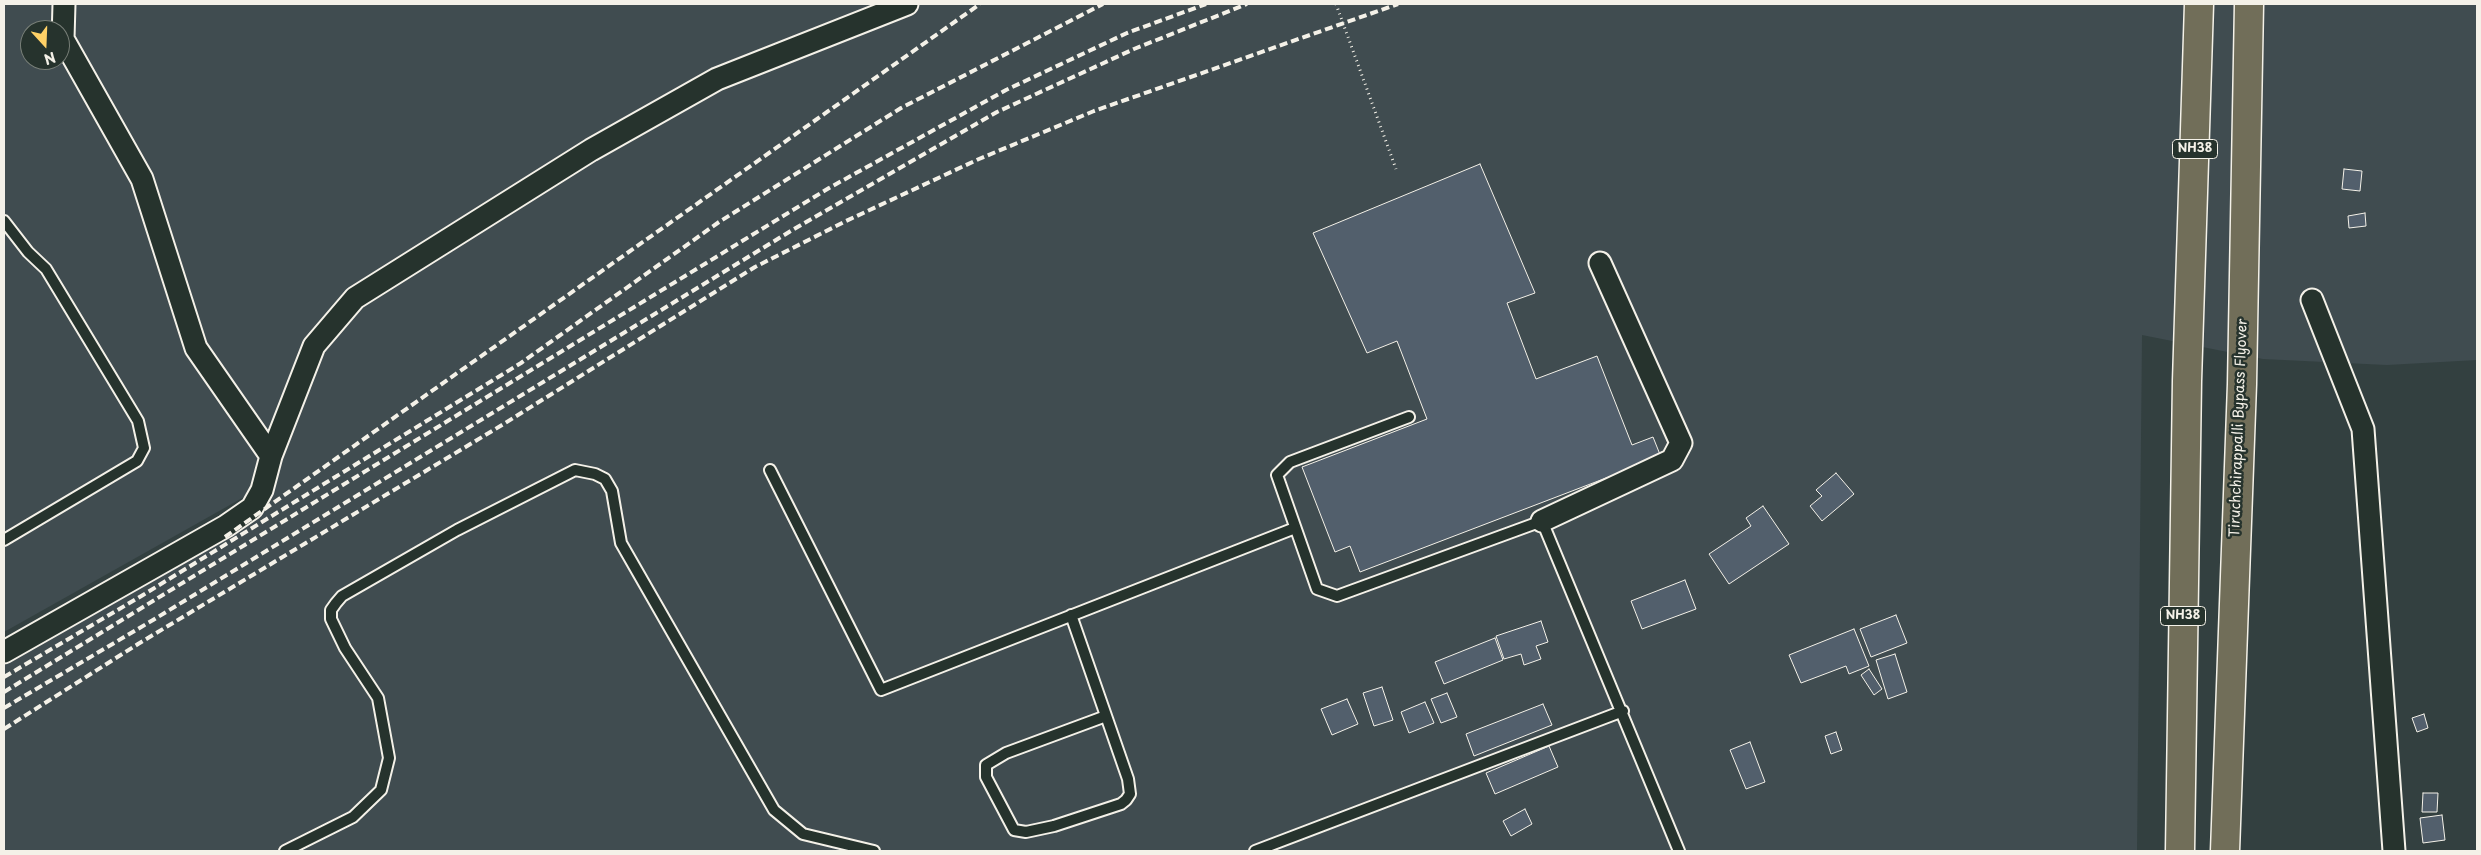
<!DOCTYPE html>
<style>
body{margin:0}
#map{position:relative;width:2481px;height:855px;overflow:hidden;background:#334040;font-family:"Playpen Sans",sans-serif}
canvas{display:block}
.frame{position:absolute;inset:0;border:5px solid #f4f1e8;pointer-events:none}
.north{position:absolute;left:20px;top:20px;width:50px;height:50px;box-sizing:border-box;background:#26332d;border:1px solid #787f78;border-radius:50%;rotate:160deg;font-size:14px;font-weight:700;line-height:20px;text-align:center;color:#f4f1e8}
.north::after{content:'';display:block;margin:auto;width:18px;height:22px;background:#ffd166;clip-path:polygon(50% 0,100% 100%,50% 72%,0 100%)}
</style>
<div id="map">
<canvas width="2481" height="855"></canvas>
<div class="frame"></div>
<div class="north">N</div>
</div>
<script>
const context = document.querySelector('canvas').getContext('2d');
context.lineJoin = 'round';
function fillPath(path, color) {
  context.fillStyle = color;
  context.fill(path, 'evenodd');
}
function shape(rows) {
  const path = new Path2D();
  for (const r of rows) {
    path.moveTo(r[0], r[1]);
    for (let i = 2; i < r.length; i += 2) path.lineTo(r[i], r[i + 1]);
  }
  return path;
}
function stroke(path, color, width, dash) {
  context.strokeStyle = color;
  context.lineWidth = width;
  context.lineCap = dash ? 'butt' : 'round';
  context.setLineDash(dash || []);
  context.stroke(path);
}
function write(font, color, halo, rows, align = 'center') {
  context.font = font + ' "Playpen Sans",sans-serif';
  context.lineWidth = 5;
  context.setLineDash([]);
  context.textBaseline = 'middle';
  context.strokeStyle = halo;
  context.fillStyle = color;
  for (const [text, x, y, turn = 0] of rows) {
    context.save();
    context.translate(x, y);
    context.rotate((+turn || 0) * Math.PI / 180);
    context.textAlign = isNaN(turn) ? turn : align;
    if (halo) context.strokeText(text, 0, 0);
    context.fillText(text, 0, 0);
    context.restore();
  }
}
const built = shape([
 [4,4,2477,4,2477,360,2387,365,2263,359,2142,335,2137,851,4,851,4,660,248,517,244,497,4,632],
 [30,30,60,30,60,60,30,60]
]);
const building = shape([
 [1480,164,1535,293,1507,303,1536,379,1597,356,1632,445,1653,437,1661,457,1360,572,1350,546,1335,552,1302,467,1427,419,1397,341,1367,353,1313,233,1480,164],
 [2344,169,2362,171,2360,191,2342,189,2344,169],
 [2365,213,2366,226,2349,228,2348,216,2365,213],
 [1836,473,1854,494,1822,521,1810,506,1822,496,1816,490,1836,473],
 [1763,506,1789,544,1729,584,1709,554,1751,526,1746,518,1763,506],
 [1685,580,1696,609,1642,629,1631,601,1685,580],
 [1896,615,1907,643,1871,657,1860,629,1896,615],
 [1541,621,1548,642,1536,646,1541,659,1524,665,1521,654,1504,659,1496,636,1541,621],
 [1854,629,1869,666,1849,674,1846,666,1801,683,1789,655,1854,629],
 [1495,638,1503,660,1444,684,1435,662,1495,638],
 [1895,654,1907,692,1888,699,1876,660,1895,654],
 [1869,669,1882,689,1874,695,1861,675,1869,669],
 [1382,687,1393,720,1374,726,1363,693,1382,687],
 [1447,693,1457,717,1441,723,1431,699,1447,693],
 [1347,699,1358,724,1332,735,1321,709,1347,699],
 [1425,702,1434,723,1409,733,1401,712,1425,702],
 [1543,704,1552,725,1474,756,1466,734,1543,704],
 [2424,714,2428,728,2417,732,2412,718,2424,714],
 [1836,732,1842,750,1831,754,1825,736,1836,732],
 [1750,742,1765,782,1746,789,1730,750,1750,742],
 [1549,746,1558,767,1495,794,1486,773,1549,746],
 [2423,793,2438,793,2437,812,2422,812,2423,793],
 [1525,809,1532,824,1511,836,1503,821,1525,809],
 [2442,815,2445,840,2423,843,2420,818,2442,815]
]);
const service = shape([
 [4,221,28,252,46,269,138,421,144,448,137,461,4,540],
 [1409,417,1290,462,1277,475,1317,589,1337,596,1542,521,1679,851],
 [770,470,881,690,1295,528],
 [1071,615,1128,779,1130,794,1126,800,1121,804,1054,826,1026,832,1014,830,986,777,986,765,1006,753,1106,716],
 [285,851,353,817,381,790,389,758,378,698,345,648,331,619,331,610,336,603,342,596,457,530,575,470,595,474,605,479,612,491,621,543,774,810,803,834,874,851],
 [1255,851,1623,711]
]);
const minor = shape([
 [64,4,63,39,142,179,196,348,271,456],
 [2312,300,2363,429,2394,851],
 [1542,521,1672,460,1681,443,1600,263],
 [4,652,226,526,252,508,262,490,271,456,314,346,355,298,591,150,717,79,907,4]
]);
const trunk = shape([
 [2180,851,2187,381,2199,4],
 [2225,851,2242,384,2249,4]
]);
const rail = shape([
 [225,537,980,4],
 [4,677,143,595,521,363,719,222,901,108,1103,4],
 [4,692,829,188,1006,90,1127,33,1206,4],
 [4,708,153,620,794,229,997,112,1134,49,1247,4],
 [4,729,138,644,502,425,755,267,846,221,979,159,1094,111,1398,4]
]);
const pathBridge = shape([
 [1336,4,1396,169]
]);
const shields = [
 [2195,149,45],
 [2183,616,45]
];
const shieldNames = [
 ["NH38",2195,149],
 ["NH38",2183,616]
];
const streetNames = [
 ["Tiruchchirappalli Bypass Flyover",2239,428,-88]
];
fillPath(built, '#404c50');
fillPath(building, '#525f6c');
stroke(building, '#f4f1e8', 1);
stroke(service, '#f4f1e8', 14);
stroke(minor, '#f4f1e8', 25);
stroke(trunk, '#f4f1e8', 31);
stroke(service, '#26332d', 10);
stroke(minor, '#26332d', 21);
stroke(trunk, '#716e59', 28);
stroke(rail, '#f4f1e8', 4, [8, 4]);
stroke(pathBridge, '#f4f1e8', 3, [1, 4]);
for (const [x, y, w] of shields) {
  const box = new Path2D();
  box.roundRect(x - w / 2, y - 9.5, w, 19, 4);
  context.fillStyle = '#26332d';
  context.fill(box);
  stroke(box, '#f4f1e8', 1);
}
write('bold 12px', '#f4f1e8', null, shieldNames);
write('14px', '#f4f1e8', '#26332d', streetNames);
</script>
